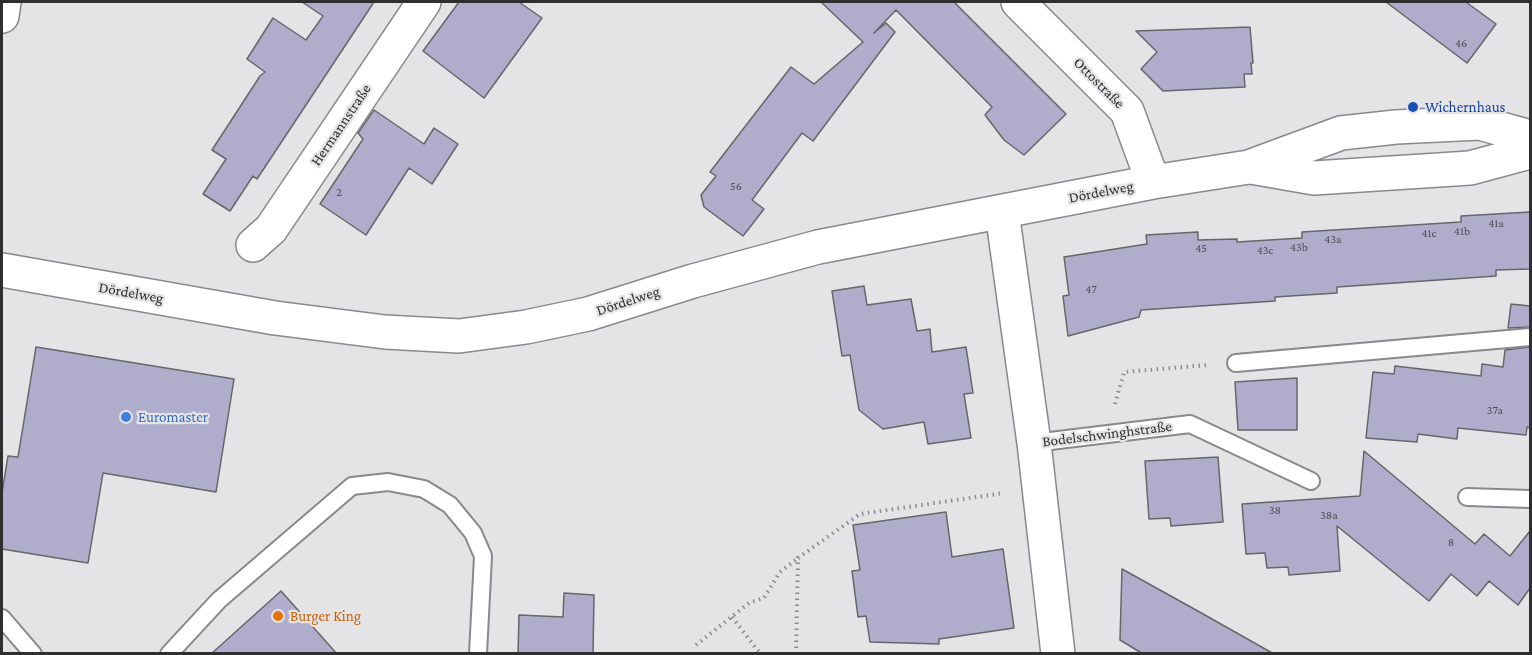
<!DOCTYPE html>
<meta charset="utf-8">
<style>
body{margin:0}
#map{position:relative;width:1532px;height:655px;overflow:hidden;background:#e4e4e7;font-family:"Crimson Pro",serif}
canvas{display:block}
.frame{position:absolute;inset:0;border:3px solid #2f2f30;pointer-events:none}
</style>
<div id="map">
<canvas width="1532" height="655"></canvas>
<div class="frame"></div>
</div>
<script>
const context = document.querySelector('canvas').getContext('2d');
context.lineJoin = 'round';
function fillPath(path, color) {
  context.fillStyle = color;
  context.fill(path, 'evenodd');
}
function shape(rows) {
  const path = new Path2D();
  for (const r of rows) {
    path.moveTo(r[0], r[1]);
    for (let i = 2; i < r.length; i += 2) path.lineTo(r[i], r[i + 1]);
  }
  return path;
}
function stroke(path, color, width, dash) {
  context.strokeStyle = color;
  context.lineWidth = width;
  context.lineCap = dash ? 'butt' : 'round';
  context.setLineDash(dash || []);
  context.stroke(path);
}
function write(font, color, halo, rows, align = 'center') {
  context.font = font + ' "Crimson Pro",serif';
  context.lineWidth = 4.5;
  context.setLineDash([]);
  context.textBaseline = 'middle';
  context.strokeStyle = halo;
  context.fillStyle = color;
  for (const [text, x, y, turn = 0] of rows) {
    context.save();
    context.translate(x, y);
    context.rotate((+turn || 0) * Math.PI / 180);
    context.textAlign = isNaN(turn) ? turn : align;
    if (halo) context.strokeText(text, 0, 0);
    context.fillText(text, 0, 0);
    context.restore();
  }
}
const building = shape([
 [302,2,374,2,257,179,253,176,230,211,203,194,226,159,212,150,260,76,265,72,247,59,273,18,306,40,323,16,302,2],
 [459,2,519,2,542,18,484,98,423,51,459,2],
 [821,2,954,2,1066,114,1024,155,1004,140,985,115,992,107,896,10,874,33,886,23,895,32,828,121,813,141,802,133,752,200,764,209,743,236,704,207,701,195,716,176,710,172,791,67,814,84,863,42,821,2],
 [1386,2,1466,2,1496,24,1467,63,1386,2],
 [1250,27,1253,63,1251,63,1252,74,1244,74,1245,87,1163,91,1141,69,1157,52,1136,31,1250,27],
 [374,110,424,144,434,128,458,144,432,184,409,168,366,235,320,204,363,139,358,133,374,110],
 [1530,212,1530,269,1496,270,1496,276,1337,287,1337,293,1275,297,1275,301,1141,310,1139,317,1068,336,1063,296,1069,295,1064,257,1147,244,1146,235,1198,232,1198,240,1237,239,1237,242,1302,238,1302,232,1461,222,1461,216,1530,212],
 [864,286,867,305,911,299,917,331,930,329,932,352,966,347,973,393,964,394,971,438,928,444,924,422,883,429,859,410,850,355,842,356,832,291,864,286],
 [1511,304,1530,306,1530,327,1508,328,1511,304],
 [36,347,234,379,216,492,103,473,88,563,2,549,2,493,8,456,18,457,36,347],
 [1530,347,1530,428,1527,427,1526,435,1458,428,1457,439,1418,434,1417,442,1366,438,1373,372,1394,374,1395,366,1481,376,1482,364,1503,367,1505,350,1530,347],
 [1297,378,1297,430,1238,430,1235,382,1297,378],
 [1364,451,1475,544,1484,534,1510,556,1530,531,1530,588,1518,605,1489,581,1477,596,1451,574,1429,601,1337,526,1340,571,1289,575,1288,567,1267,568,1265,553,1246,554,1242,504,1360,496,1364,451],
 [1218,457,1223,522,1171,526,1170,518,1149,519,1145,461,1218,457],
 [946,512,952,557,1003,549,1014,628,939,639,939,644,870,642,866,616,858,617,852,571,860,570,853,525,946,512],
 [1122,569,1196,610,1274,654,1143,654,1120,640,1122,569],
 [281,591,337,654,211,654,281,591],
 [564,593,594,595,593,654,518,654,519,615,563,617,564,593]
]);
const path = shape([
 [1115,404,1124,372,1209,365],
 [732,617,759,652],
 [696,645,749,603,764,598,780,572,797,559],
 [796,654,798,558,860,514,1004,493]
]);
const lane = shape([
 [1236,363,1530,337],
 [1034,443,1190,424,1311,481],
 [1467,497,1530,499],
 [2,618,33,654],
 [169,654,219,600,352,486,388,482,424,489,450,505,473,533,483,556,478,654]
]);
const street = shape([
 [1018,2,1127,111,1153,182],
 [2,16,4,2],
 [1251,167,1314,178,1470,168,1530,152],
 [1002,212,1034,443,1058,654],
 [253,245,271,229,424,2],
 [2,270,275,318,385,332,459,336,526,327,588,314,693,281,818,247,1153,182,1249,167,1341,133,1396,127,1480,123,1530,137]
]);
const markers = [
 [1413,107,6,"#1a4fb4"],
 [126,417,6,"#3f7fe0"],
 [278,616,6,"#e8710a"]
];
const numberNames = [
 ["46",1461,43],
 ["56",736,186],
 ["2",339,192],
 ["41a",1496,223],
 ["41b",1462,231],
 ["41c",1429,233],
 ["43a",1333,239],
 ["43b",1299,247],
 ["45",1201,248],
 ["43c",1265,250],
 ["47",1091,289],
 ["37a",1495,410],
 ["38",1275,510],
 ["38a",1329,515],
 ["8",1451,542]
];
const streetNames = [
 ["Ottostraße",1099,83,45],
 ["Hermannstraße",341,125,-56],
 ["Dördelweg",1101,192,-11],
 ["Dördelweg",131,293,10],
 ["Dördelweg",628,301,-18],
 ["Bodelschwinghstraße",1107,434,-7]
];
const transitNames = [
 ["Wichernhaus",1425,107]
];
const shopNames = [
 ["Euromaster",138,417]
];
const foodNames = [
 ["Burger King",290,616]
];
fillPath(building, '#afadcb');
stroke(building, '#666669', 1.5);
stroke(lane, '#89898c', 20);
stroke(street, '#89898c', 36);
stroke(path, '#8c8c8e', 4, [1.5, 4.5]);
stroke(lane, '#fff', 16);
stroke(street, '#fff', 33);
for (const [x, y, r, color] of markers) {
  const dot = new Path2D();
  dot.arc(x, y, r, 0, 2 * Math.PI);
  context.fillStyle = color;
  context.fill(dot);
  stroke(dot, '#e4e4e7', 2);
}
write('12px', '#4f4e57', null, numberNames);
write('15px', '#2f2f30', '#e4e4e7', streetNames);
write('15px', '#164399', '#e4e4e7', transitNames, 'left');
write('15px', '#366cbe', '#e4e4e7', shopNames, 'left');
write('15px', '#c56008', '#e4e4e7', foodNames, 'left');
</script>
